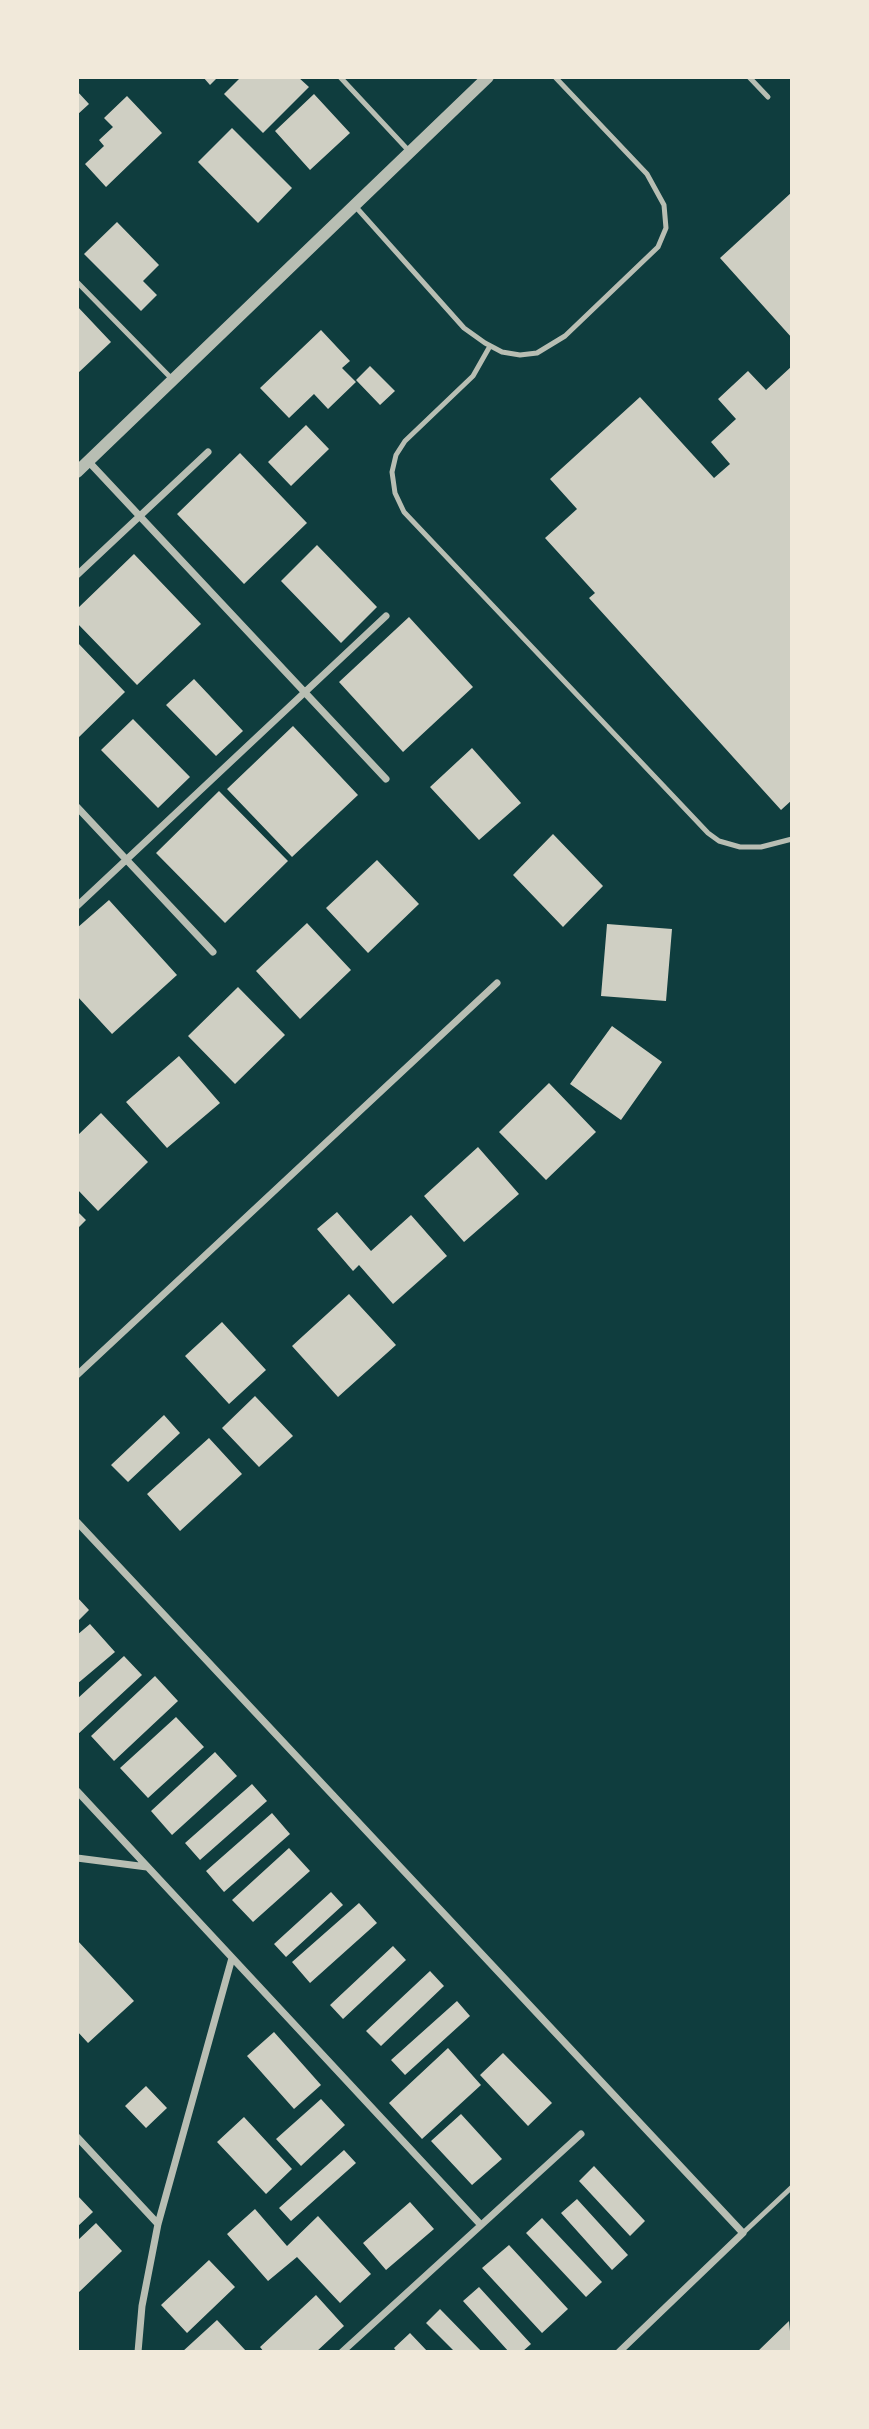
<!DOCTYPE html>
<style>
body{margin:0}
#map{position:relative;width:869px;height:2429px;overflow:hidden;background:#0f3d3e;font-family:Roboto,sans-serif}
canvas{display:block}
.frame{position:absolute;inset:0;border:79px solid #f1e9da;pointer-events:none}
</style>
<div id="map">
<canvas width="869" height="2429"></canvas>
<div class="frame"></div>
</div>
<script>
const context = document.querySelector('canvas').getContext('2d');
context.lineJoin = 'round';
function fillPath(path, color) {
  context.fillStyle = color;
  context.fill(path, 'evenodd');
}
function shape(rows) {
  const path = new Path2D();
  for (const r of rows) {
    path.moveTo(r[0], r[1]);
    for (let i = 2; i < r.length; i += 2) path.lineTo(r[i], r[i + 1]);
  }
  return path;
}
function stroke(path, color, width, dash) {
  context.strokeStyle = color;
  context.lineWidth = width;
  context.lineCap = dash ? 'butt' : 'round';
  context.setLineDash(dash || []);
  context.stroke(path);
}
const building = shape([
 [203,77,218,77,210,85],
 [241,77,298,77,309,87,263,133,224,94],
 [77,91,89,104,77,115],
 [314,94,350,133,310,170,275,131],
 [127,96,162,133,106,187,85,164,104,146,99,140,113,127,104,118],
 [232,128,292,188,258,223,198,162],
 [792,192,792,338,720,258],
 [117,222,159,265,143,281,157,295,141,311,84,254],
 [77,306,111,342,77,374],
 [321,330,350,361,342,368,356,382,328,409,314,394,289,418,260,388],
 [370,366,395,391,380,405,356,380],
 [792,366,792,800,781,810,589,598,595,593,545,538,577,509,550,479,640,397,714,478,730,464,711,442,736,419,718,399,748,371,766,390],
 [306,425,329,449,291,486,268,462],
 [240,453,307,523,244,584,177,514],
 [317,545,377,607,341,643,281,581],
 [134,554,201,624,137,685,77,623,77,609],
 [409,617,473,687,403,752,339,682],
 [77,642,125,692,77,739],
 [194,679,243,731,216,756,166,705],
 [133,719,190,777,158,808,101,750],
 [293,726,358,795,292,857,227,789],
 [472,748,521,803,479,840,430,787],
 [219,791,288,861,225,923,156,853],
 [553,834,603,886,563,927,513,875],
 [377,860,419,904,368,953,326,908],
 [109,900,177,975,112,1034,77,996,77,928],
 [307,923,351,970,300,1019,256,971],
 [607,924,672,929,666,1001,601,996],
 [238,987,285,1035,235,1084,188,1036],
 [612,1026,662,1062,621,1120,570,1084],
 [179,1056,220,1103,167,1148,126,1102],
 [549,1083,596,1132,546,1180,499,1132],
 [101,1113,148,1162,98,1211,77,1189,77,1136],
 [478,1147,519,1194,464,1242,424,1196],
 [77,1211,86,1220,77,1229],
 [337,1212,371,1251,411,1215,447,1256,393,1304,359,1265,353,1271,317,1229],
 [349,1294,396,1345,338,1397,292,1346],
 [222,1322,266,1370,229,1404,185,1356],
 [255,1396,293,1436,259,1467,222,1428],
 [164,1415,180,1433,128,1482,111,1465],
 [209,1438,242,1474,180,1531,147,1494],
 [77,1597,89,1610,77,1622],
 [90,1624,115,1652,77,1684,77,1635],
 [124,1656,142,1675,77,1735,77,1699],
 [155,1676,178,1701,114,1761,91,1736],
 [176,1717,204,1747,148,1798,120,1768],
 [215,1752,237,1776,172,1835,151,1811],
 [252,1784,267,1801,200,1860,185,1843],
 [272,1813,290,1834,224,1892,206,1871],
 [289,1848,310,1871,253,1922,232,1900],
 [331,1892,343,1905,286,1957,274,1944],
 [359,1903,377,1923,310,1983,292,1962],
 [77,1940,134,2001,88,2043,77,2031],
 [393,1946,406,1960,343,2019,330,2005],
 [430,1971,444,1986,381,2046,366,2031],
 [457,2001,470,2016,405,2075,391,2060],
 [274,2032,321,2085,294,2109,247,2056],
 [448,2048,481,2085,422,2139,389,2103],
 [503,2053,552,2103,528,2126,480,2075],
 [146,2086,167,2108,146,2128,125,2106],
 [321,2099,345,2125,301,2166,276,2139],
 [461,2114,502,2159,472,2185,431,2141],
 [244,2117,292,2169,266,2194,217,2142],
 [344,2150,356,2163,291,2221,279,2208],
 [594,2166,645,2221,630,2236,579,2181],
 [77,2195,93,2212,77,2227],
 [577,2199,628,2255,612,2270,561,2213],
 [410,2202,434,2229,386,2270,363,2243],
 [255,2209,287,2246,318,2216,371,2274,340,2303,297,2257,268,2281,227,2234],
 [542,2218,602,2282,586,2297,526,2233],
 [96,2223,122,2251,77,2294,77,2241],
 [509,2245,568,2309,542,2333,482,2268],
 [209,2260,235,2287,187,2333,161,2305],
 [479,2287,531,2344,522,2352,509,2352,463,2301],
 [316,2295,344,2326,316,2352,264,2352,260,2347],
 [440,2309,482,2352,455,2352,426,2323],
 [217,2320,247,2352,182,2352],
 [789,2321,792,2352,757,2352],
 [410,2333,428,2352,397,2352,394,2348]
]);
const service = shape([
 [340,77,409,151],
 [749,77,768,97],
 [355,206,464,328,485,343,502,352,520,355,537,353,565,336,658,247,666,228,664,205,647,174,555,77],
 [77,282,172,379],
 [490,346,473,376,405,441,396,455,392,472,395,493,404,512,708,833,719,841,740,847,761,847,792,839],
 [743,2233,792,2187]
]);
const minor = shape([
 [88,461,386,779],
 [77,575,208,452],
 [77,807,213,952],
 [77,906,386,616],
 [77,1375,497,983],
 [77,1522,743,2233,619,2352],
 [77,1791,480,2224],
 [77,1858,147,1867],
 [77,2137,158,2224],
 [138,2352,142,2306,158,2224,232,1958],
 [342,2352,581,2134]
]);
const tertiary = shape([
 [77,472,488,77]
]);
fillPath(building, '#cfcfc3');
stroke(service, '#b8beb3', 5);
stroke(minor, '#b8beb3', 7);
stroke(tertiary, '#b8beb3', 12);
</script>
